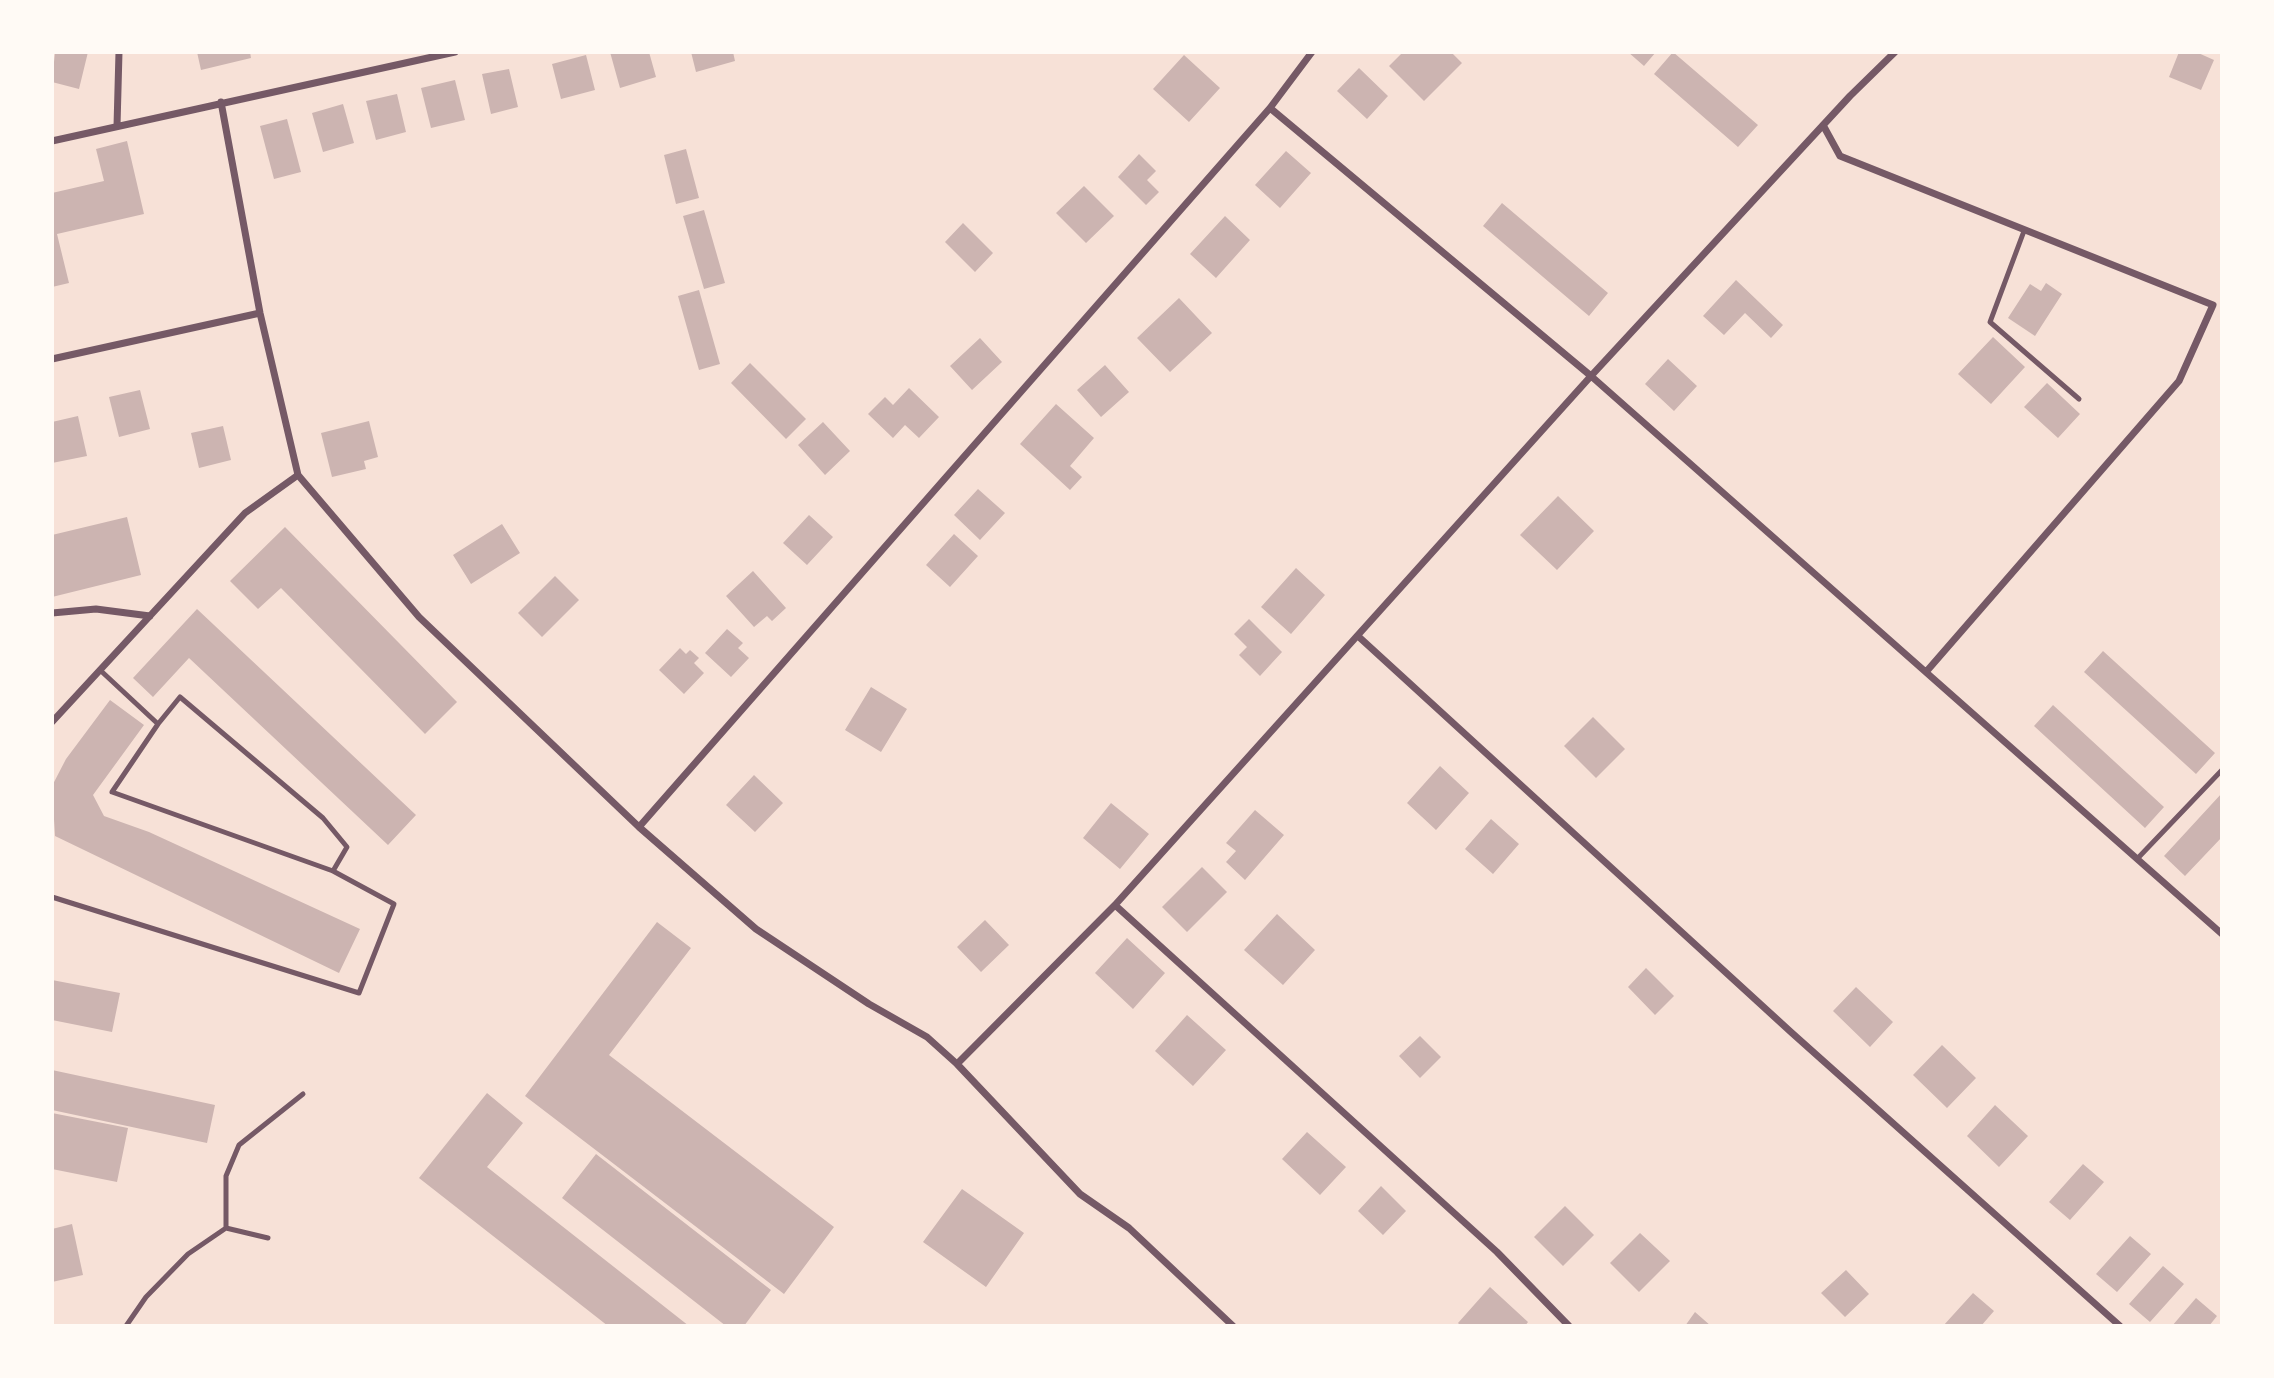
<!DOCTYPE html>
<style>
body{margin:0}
#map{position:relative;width:2274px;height:1378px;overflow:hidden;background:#f7e1d7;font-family:Lato,sans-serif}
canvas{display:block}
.frame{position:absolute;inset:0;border:54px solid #fffaf5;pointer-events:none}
</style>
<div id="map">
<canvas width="2274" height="1378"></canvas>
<div class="frame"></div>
</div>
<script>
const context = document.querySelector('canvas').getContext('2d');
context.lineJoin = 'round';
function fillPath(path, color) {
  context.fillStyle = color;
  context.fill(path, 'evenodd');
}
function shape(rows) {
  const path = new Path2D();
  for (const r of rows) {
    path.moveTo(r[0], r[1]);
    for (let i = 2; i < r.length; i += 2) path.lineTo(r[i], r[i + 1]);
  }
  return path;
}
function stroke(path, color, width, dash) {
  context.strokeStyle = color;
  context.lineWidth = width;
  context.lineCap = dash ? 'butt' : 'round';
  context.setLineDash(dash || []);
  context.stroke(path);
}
const building = shape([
 [55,52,88,52,79,89,52,82],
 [197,52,250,52,251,58,201,70],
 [610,52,649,52,656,77,620,88],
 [691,52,733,52,735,61,696,72],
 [1403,52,1451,52,1462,63,1424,101,1389,66],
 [1628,52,1656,52,1644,66],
 [1673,52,1758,125,1738,147,1654,74],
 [2179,52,2196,52,2214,60,2201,90,2169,77],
 [586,55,595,90,561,99,552,64],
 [1184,55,1220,88,1189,122,1153,89],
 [1359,68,1388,96,1367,119,1337,91],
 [509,69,518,107,491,114,482,74],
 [455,80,465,120,431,128,421,88],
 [397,94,406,132,376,140,366,101],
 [343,104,354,143,323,152,312,113],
 [287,119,301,172,274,179,260,126],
 [127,141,144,214,57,234,69,283,52,287,52,193,104,181,96,149],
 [686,149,699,198,676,204,664,155],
 [1286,151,1311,173,1280,208,1255,185],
 [1139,154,1156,171,1147,180,1159,192,1146,205,1118,177],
 [1084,186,1114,216,1086,243,1056,213],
 [1502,203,1608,293,1589,316,1483,226],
 [704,210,725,283,704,289,683,216],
 [1225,216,1250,240,1216,278,1190,254],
 [963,223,993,253,975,272,945,242],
 [1736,280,1783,325,1771,338,1745,313,1724,335,1703,316],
 [2046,283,2062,294,2035,336,2008,318,2030,284,2041,291],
 [699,290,720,364,699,370,678,296],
 [1179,298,1212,333,1170,372,1137,338],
 [1993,337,2025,367,1991,404,1958,374],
 [980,338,1002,362,972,390,950,366],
 [1668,359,1697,386,1674,411,1645,384],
 [750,363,806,419,786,439,731,383],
 [1105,365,1129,392,1101,417,1077,390],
 [2047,383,2080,414,2058,438,2024,407],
 [909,388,939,417,919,438,905,425,893,438,868,414,885,397,893,405],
 [140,390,150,429,119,437,109,397],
 [1056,404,1094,438,1070,466,1082,477,1070,490,1020,444],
 [78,416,87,456,52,463,52,422],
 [369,421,378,457,364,461,366,469,332,477,321,433],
 [823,422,850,451,825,475,798,445],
 [223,426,231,460,199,468,191,433],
 [978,489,1005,513,980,540,954,515],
 [1558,496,1594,531,1557,570,1520,535],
 [809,515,833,537,807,565,783,543],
 [127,517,141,575,52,597,52,535],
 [502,524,520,553,471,584,453,555],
 [285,527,457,702,425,734,281,588,258,609,230,581],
 [954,534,978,556,950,587,926,565],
 [1296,568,1325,595,1291,634,1261,607],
 [753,571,786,608,772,621,767,616,754,627,726,596],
 [555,576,579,600,542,637,518,613],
 [197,609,416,815,388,845,189,658,153,697,133,678],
 [1249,619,1282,652,1260,676,1239,655,1247,647,1234,634],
 [727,629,743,643,738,648,749,658,731,677,705,653],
 [680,648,686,654,690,650,699,658,694,663,704,673,684,694,659,670],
 [2103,651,2215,753,2196,774,2084,672],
 [871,687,907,709,881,752,845,730],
 [110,700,144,725,93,795,104,816,149,832,360,929,339,973,55,836,52,786,66,759],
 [2053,705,2164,807,2145,828,2034,726],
 [1593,717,1625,749,1596,778,1564,746],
 [1440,766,1469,793,1436,830,1407,803],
 [754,775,783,803,755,832,726,805],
 [2222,793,2222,837,2185,876,2164,856],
 [1111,803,1149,834,1120,869,1083,838],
 [1255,810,1284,835,1245,880,1226,862,1236,851,1226,843],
 [1491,819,1519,844,1493,874,1465,849],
 [1202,867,1227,892,1187,932,1162,907],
 [1277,914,1315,950,1283,985,1244,950],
 [985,920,1009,945,981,972,957,947],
 [657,922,691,948,609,1055,834,1227,784,1294,525,1096],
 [1127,938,1165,973,1133,1009,1095,973],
 [1646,968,1674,996,1655,1015,1628,987],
 [52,980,120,993,112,1032,52,1020],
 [1856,987,1893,1022,1870,1047,1833,1011],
 [1187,1015,1226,1050,1193,1086,1155,1051],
 [1420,1036,1441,1057,1420,1078,1399,1056],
 [1942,1045,1976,1078,1947,1108,1913,1075],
 [52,1070,215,1105,207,1143,52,1110],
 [487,1093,523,1123,487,1167,689,1326,608,1326,419,1178],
 [1995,1105,2028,1136,1999,1167,1967,1136],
 [52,1113,128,1128,117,1182,52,1169],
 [1307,1132,1346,1167,1320,1195,1282,1159],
 [596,1154,771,1290,744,1326,726,1326,562,1198],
 [2083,1164,2104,1182,2070,1220,2049,1202],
 [1381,1186,1406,1211,1383,1235,1358,1211],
 [962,1189,1024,1233,986,1287,923,1242],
 [1565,1206,1594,1235,1563,1266,1534,1237],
 [72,1224,83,1275,52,1282,52,1229],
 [1640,1233,1670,1261,1639,1292,1610,1263],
 [2130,1236,2151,1254,2117,1292,2096,1274],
 [2163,1266,2184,1284,2150,1322,2129,1304],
 [1846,1270,1869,1294,1845,1317,1821,1293],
 [1490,1287,1528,1322,1525,1326,1461,1326,1458,1323],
 [1973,1293,1994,1311,1981,1326,1943,1326],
 [2196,1298,2217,1316,2209,1326,2172,1326],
 [1695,1312,1711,1326,1685,1326]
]);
const service = shape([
 [2024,231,1990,322,2079,399],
 [100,670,158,724,180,697,323,818,347,847,333,871],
 [2137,859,2222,770],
 [52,897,359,993,394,904,333,871,112,792,158,724],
 [226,1228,268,1238],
 [126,1326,146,1297,188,1254,226,1228,226,1176,239,1145,303,1094]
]);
const minor = shape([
 [221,102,260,313,298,475,419,617,639,827,756,929,869,1004,927,1037,957,1064,1080,1194,1129,1228,1233,1326],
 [1270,108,1591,376,2222,934],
 [1823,125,1840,156,2213,305,2179,381,1926,672],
 [117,126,119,52],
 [52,141,455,52],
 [52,359,260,313],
 [52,613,96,609,150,616],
 [1359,637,1792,1033,2120,1326],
 [52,722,245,513,298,475],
 [639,827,1270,108,1312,52],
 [1115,905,1497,1252,1569,1326],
 [957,1064,1115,905,1591,376,1850,96,1895,52]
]);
fillPath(building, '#ccb4b1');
stroke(service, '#755966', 5);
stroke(minor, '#755966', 7);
</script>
